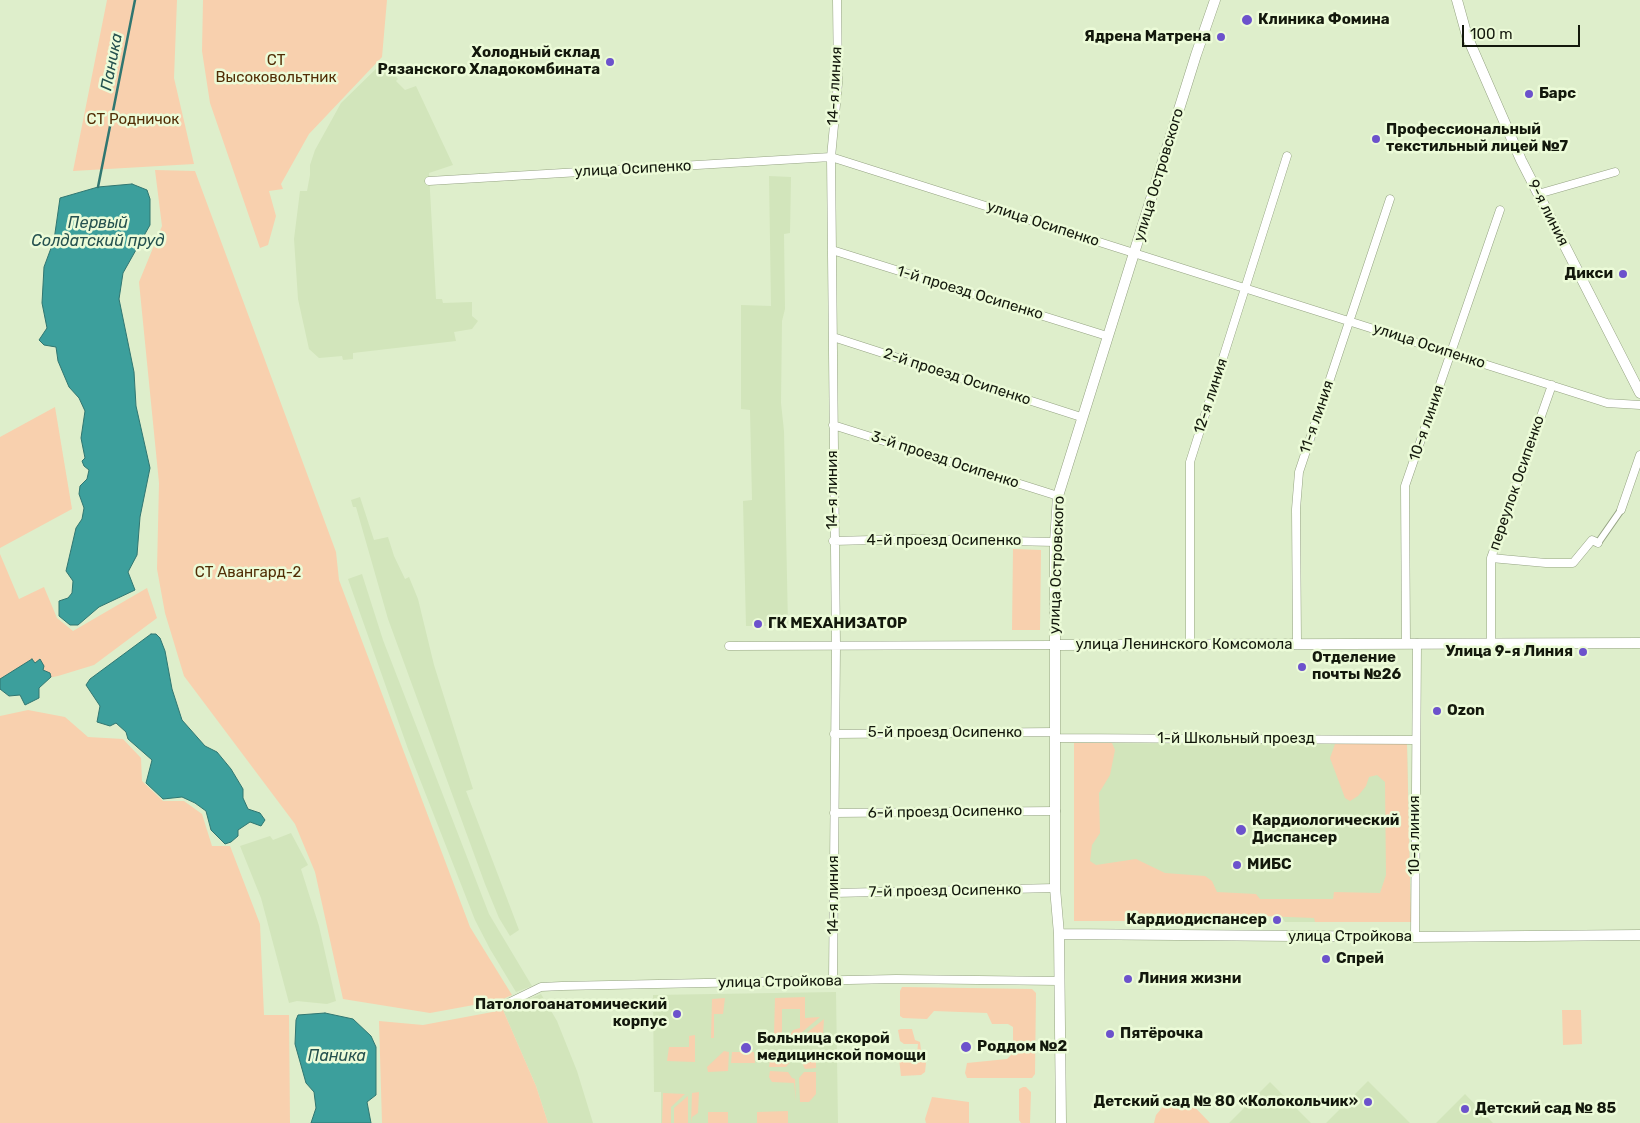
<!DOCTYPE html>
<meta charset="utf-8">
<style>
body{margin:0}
#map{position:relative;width:1640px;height:1123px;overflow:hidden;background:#deeecb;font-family:Rubik,sans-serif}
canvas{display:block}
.scale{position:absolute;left:1462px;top:25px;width:118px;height:22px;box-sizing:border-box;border:2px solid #13180c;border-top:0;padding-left:6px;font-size:15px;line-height:18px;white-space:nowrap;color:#13180c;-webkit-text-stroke:4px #ecfbd8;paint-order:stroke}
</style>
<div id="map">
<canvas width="1640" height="1123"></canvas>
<div class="scale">100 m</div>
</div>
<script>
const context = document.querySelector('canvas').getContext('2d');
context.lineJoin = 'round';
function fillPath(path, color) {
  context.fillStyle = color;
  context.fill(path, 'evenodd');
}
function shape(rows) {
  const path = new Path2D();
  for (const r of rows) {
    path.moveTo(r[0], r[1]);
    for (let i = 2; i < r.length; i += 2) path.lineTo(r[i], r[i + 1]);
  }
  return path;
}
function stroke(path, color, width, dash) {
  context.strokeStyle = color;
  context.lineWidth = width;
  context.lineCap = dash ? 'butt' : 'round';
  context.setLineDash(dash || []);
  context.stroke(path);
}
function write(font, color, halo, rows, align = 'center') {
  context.font = font + ' Rubik,sans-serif';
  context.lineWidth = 5;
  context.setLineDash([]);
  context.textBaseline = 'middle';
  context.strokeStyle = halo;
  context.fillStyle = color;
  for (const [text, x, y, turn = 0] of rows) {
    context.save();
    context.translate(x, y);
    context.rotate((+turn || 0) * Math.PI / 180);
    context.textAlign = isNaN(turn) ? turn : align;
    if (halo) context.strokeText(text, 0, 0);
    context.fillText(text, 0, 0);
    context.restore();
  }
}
const built = shape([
 [384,61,398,79,396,81,405,90,416,86,453,165,429,173,436,299,442,299,443,303,472,302,472,316,478,321,472,329,454,332,456,341,353,353,353,359,343,360,342,356,319,358,309,349,298,299,294,239,300,191,307,191,310,175,310,165,315,150,341,103],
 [769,176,791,177,790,233,784,234,785,309,782,321,781,403,784,431,788,626,746,626,743,501,752,500,750,410,741,409,741,305,771,306],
 [360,497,374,540,388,537,394,556,405,579,409,577,418,599,434,665,473,789,466,791,519,930,510,936,499,918,485,884,388,619,356,507,353,507,351,500],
 [362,574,383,640,489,914,532,986,516,992,490,949,475,920,408,749,348,579],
 [1074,743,1407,744,1411,922,1285,922,1281,916,1263,916,1257,921,1074,921],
 [291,833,308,865,301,869,319,926,336,1001,327,1004,297,1001,289,1003,261,898,240,846,270,836,273,840],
 [836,992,838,1123,661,1123,661,1092,654,1092,653,995],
 [541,994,557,1021,577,1071,593,1123,548,1123,536,1086,503,1010],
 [1368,1081,1410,1123,1326,1123],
 [1270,1082,1311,1123,1229,1123],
 [1465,1094,1493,1123,1436,1123]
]);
const green = shape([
 [107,0,177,0,174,78,194,164,73,171],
 [203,0,387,0,382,57,309,134,281,184,283,189,269,191,276,216,268,245,260,248,210,103,202,51],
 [155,170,195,171,336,552,339,580,470,927,512,995,501,1000,430,1013,343,999,315,872,295,824,184,676,165,613,157,569,159,483,139,282,162,226],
 [55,407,72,509,0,548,0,437],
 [1013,549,1041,550,1040,630,1012,630],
 [0,554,19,599,44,587,57,618,73,631,147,588,157,618,94,665,58,676,0,688],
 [28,710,65,717,88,737,123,739,141,758,142,781,163,801,184,801,202,814,212,846,230,846,260,924,264,1015,289,1015,290,1123,0,1123,0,716],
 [1074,743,1112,743,1115,750,1110,775,1099,793,1100,833,1092,845,1090,861,1096,865,1136,859,1165,873,1205,876,1212,881,1217,892,1256,894,1260,899,1333,899,1334,892,1380,893,1386,875,1385,782,1377,775,1369,777,1366,786,1358,796,1350,801,1345,798,1330,758,1335,744,1407,744,1411,922,1315,922,1314,918,1263,916,1257,921,1074,921],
 [902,987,1032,989,1036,993,1035,1074,1032,1078,967,1078,965,1073,967,1063,1007,1059,1013,1053,1013,1027,1008,1024,992,1024,987,1013,934,1011,927,1019,903,1018,900,1016,900,991],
 [805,997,805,1018,820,1017,794,1039,790,1035,793,1030,800,1028,800,1009,782,1009,782,1036,776,1040,775,1038,761,1039,760,1035,774,1034,775,998],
 [725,998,723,1014,714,1014,714,1038,711,1038,712,999],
 [503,1010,536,1086,548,1123,382,1123,379,1021,423,1025],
 [1562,1010,1581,1010,1582,1044,1563,1045],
 [824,1019,823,1035,819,1040,798,1040],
 [901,1029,912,1029,915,1040,920,1042,922,1058,926,1063,925,1072,921,1075,901,1076,899,1058,904,1054,917,1054,918,1044,904,1044,900,1041,898,1030],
 [695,1035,695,1062,667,1061,669,1047,689,1047,689,1036],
 [724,1051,729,1052,728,1071,708,1072,707,1067],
 [813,1051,816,1054,816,1068,805,1069,801,1061,798,1062,797,1052],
 [732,1052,754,1052,755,1063,731,1063],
 [794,1052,794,1061,791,1061,786,1067,769,1067,771,1053],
 [770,1071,788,1072,792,1078,795,1079,796,1101,794,1083,772,1082,769,1077],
 [804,1072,816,1072,816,1094,809,1102,800,1102,799,1078],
 [1023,1087,1026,1087,1031,1092,1030,1123,1021,1123,1019,1120,1019,1089],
 [699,1092,698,1113,692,1117,691,1123,692,1093],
 [663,1093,685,1094,671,1107,671,1123,662,1123],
 [688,1096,688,1123,674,1123,674,1108],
 [932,1097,969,1102,969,1123,926,1123,925,1119],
 [1186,1098,1210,1123,1154,1123,1156,1115,1167,1102],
 [788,1111,788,1123,757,1123,757,1112],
 [708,1112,728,1112,728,1123,708,1123]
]);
const water = shape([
 [132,184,147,190,150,199,150,225,123,273,119,299,134,372,136,406,150,468,140,517,137,555,128,572,135,590,99,607,78,625,70,625,59,616,59,601,68,598,72,593,73,581,66,571,76,528,82,519,84,508,79,494,80,486,87,479,89,470,84,466,82,461,85,458,81,438,85,411,79,398,69,387,58,361,56,347,44,345,39,340,47,328,42,303,44,267,54,240,60,198,98,187,132,184],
 [151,634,156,634,160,638,165,651,172,689,182,720,205,746,217,752,231,769,243,789,243,798,248,809,260,813,265,820,261,826,250,822,238,830,238,836,231,842,225,844,211,830,206,811,195,803,182,797,163,799,146,783,152,760,128,739,126,732,116,723,110,726,97,722,100,706,86,685,90,679,151,634],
 [32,659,35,663,40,659,44,666,43,670,50,673,51,677,39,688,39,698,25,705,20,695,9,696,0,689,0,679,32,659],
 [325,1013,353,1019,371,1036,376,1047,376,1095,367,1102,371,1123,311,1123,316,1108,314,1092,306,1083,295,1044,296,1020,298,1015,325,1013]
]);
const stream = shape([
 [98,187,135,0]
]);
const pedestrian = shape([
 [1598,543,1621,510]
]);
const minor = shape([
 [429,181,831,157,1607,403,1640,405],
 [1538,194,1615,172],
 [832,250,1107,336],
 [833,337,1081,417],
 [833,425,1058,496],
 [1621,510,1640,455],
 [833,541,913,539,1055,542],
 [1491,558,1546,563,1573,563,1592,540,1598,543],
 [1491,643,1491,558,1552,385],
 [1297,644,1296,509,1299,472,1390,199],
 [1406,644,1405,486,1500,210],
 [1190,645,1190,462,1287,156],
 [729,646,1055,645],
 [834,734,1055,732],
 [1055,738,1416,740],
 [834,813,1056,811],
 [834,893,1055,888],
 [1415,937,1417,643],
 [833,981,836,646,831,157,838,83,837,0],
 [506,1004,541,987,562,986,896,979,1059,981]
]);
const tertiary = shape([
 [1457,0,1467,36,1521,160,1640,393],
 [1055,645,1640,643],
 [1059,934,1415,937,1640,935],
 [1061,1123,1059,934,1055,888,1055,542,1058,496,1196,55,1215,0]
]);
const markers = [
 [1247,20,6,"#6c52cc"],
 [1221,37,5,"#6c52cc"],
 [610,62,5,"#6c52cc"],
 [1529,94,5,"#6c52cc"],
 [1376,139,5,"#6c52cc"],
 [1623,274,5,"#6c52cc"],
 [758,624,5,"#6c52cc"],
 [1583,652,5,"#6c52cc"],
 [1302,667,5,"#6c52cc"],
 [1437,711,5,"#6c52cc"],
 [1241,830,6,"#6c52cc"],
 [1237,865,5,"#6c52cc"],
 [1277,920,5,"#6c52cc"],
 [1326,959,5,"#6c52cc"],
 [1128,979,5,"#6c52cc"],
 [677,1014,5,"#6c52cc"],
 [1110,1034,5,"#6c52cc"],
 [966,1047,6,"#6c52cc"],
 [746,1048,6,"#6c52cc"],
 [1368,1102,5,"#6c52cc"],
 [1465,1109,5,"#6c52cc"]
];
const poiNames = [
 ["Клиника Фомина",1258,20],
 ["Ядрена Матрена",1211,37,"right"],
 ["Холодный склад",600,53,"right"],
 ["Рязанского Хладокомбината",600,70,"right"],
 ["Барс",1539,94],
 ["Профессиональный",1386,130],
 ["текстильный лицей №7",1386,147],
 ["Дикси",1613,274,"right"],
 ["ГК МЕХАНИЗАТОР",768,624],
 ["Улица 9-я Линия",1573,652,"right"],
 ["Отделение",1312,658],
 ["почты №26",1312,675],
 ["Ozon",1447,711],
 ["Кардиологический",1252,821],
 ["Диспансер",1252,838],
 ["МИБС",1247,865],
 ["Кардиодиспансер",1267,920,"right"],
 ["Спрей",1336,959],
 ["Линия жизни",1138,979],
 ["Патологоанатомический",667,1005,"right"],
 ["корпус",667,1022,"right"],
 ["Пятёрочка",1120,1034],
 ["Больница скорой",757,1039],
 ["медицинской помощи",757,1056],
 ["Роддом №2",977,1047],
 ["Детский сад № 80 «Колокольчик»",1358,1102,"right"],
 ["Детский сад № 85",1475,1109]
];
const parkNames = [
 ["СТ",276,61],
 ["Высоковольтник",276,78],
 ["СТ Родничок",133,120],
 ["СТ Авангард-2",248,573]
];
const streetNames = [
 ["14-я линия",835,86,-87],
 ["улица Осипенко",633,169,-3],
 ["улица Островского",1159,175,-73],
 ["9-я линия",1548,213,63],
 ["улица Осипенко",1043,224,18],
 ["1-й проезд Осипенко",970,293,17],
 ["улица Осипенко",1429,346,18],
 ["2-й проезд Осипенко",957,377,18],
 ["12-я линия",1211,396,-72],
 ["11-я линия",1317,417,-71],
 ["10-я линия",1427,423,-71],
 ["3-й проезд Осипенко",945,460,18],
 ["переулок Осипенко",1517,483,-71],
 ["14-я линия",833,490,-90],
 ["4-й проезд Осипенко",944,541],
 ["улица Островского",1057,565,-88],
 ["улица Ленинского Комсомола",1184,645],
 ["5-й проезд Осипенко",945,733],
 ["1-й Школьный проезд",1236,739],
 ["6-й проезд Осипенко",945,812,-1],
 ["10-я линия",1415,835,-90],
 ["7-й проезд Осипенко",945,891,-1],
 ["14-я линия",834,895,-90],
 ["улица Стройкова",1350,937],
 ["улица Стройкова",780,982,-1]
];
const waterNames = [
 ["Паника",112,62,-79],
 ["Первый",98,223],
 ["Солдатский пруд",98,241],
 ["Паника",337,1056]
];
fillPath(built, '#d2e5bb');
fillPath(green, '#f8d0ae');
fillPath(water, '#3c9f9c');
stroke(water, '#307671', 1);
stroke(stream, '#307671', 2.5);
stroke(pedestrian, '#95a383', 8);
stroke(minor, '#95a383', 9);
stroke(tertiary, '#95a383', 11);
stroke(pedestrian, '#fff', 6);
stroke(minor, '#fff', 8);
stroke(tertiary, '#fff', 10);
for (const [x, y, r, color] of markers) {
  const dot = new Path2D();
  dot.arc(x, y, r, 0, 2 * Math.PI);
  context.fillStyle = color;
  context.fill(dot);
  stroke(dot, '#ecfbd8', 2);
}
write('bold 15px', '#13180c', '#ecfbd8', poiNames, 'left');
write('15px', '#512d05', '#ecfbd8', parkNames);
write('15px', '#13180c', '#ecfbd8', streetNames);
write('italic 16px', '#25514f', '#ecfbd8', waterNames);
</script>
